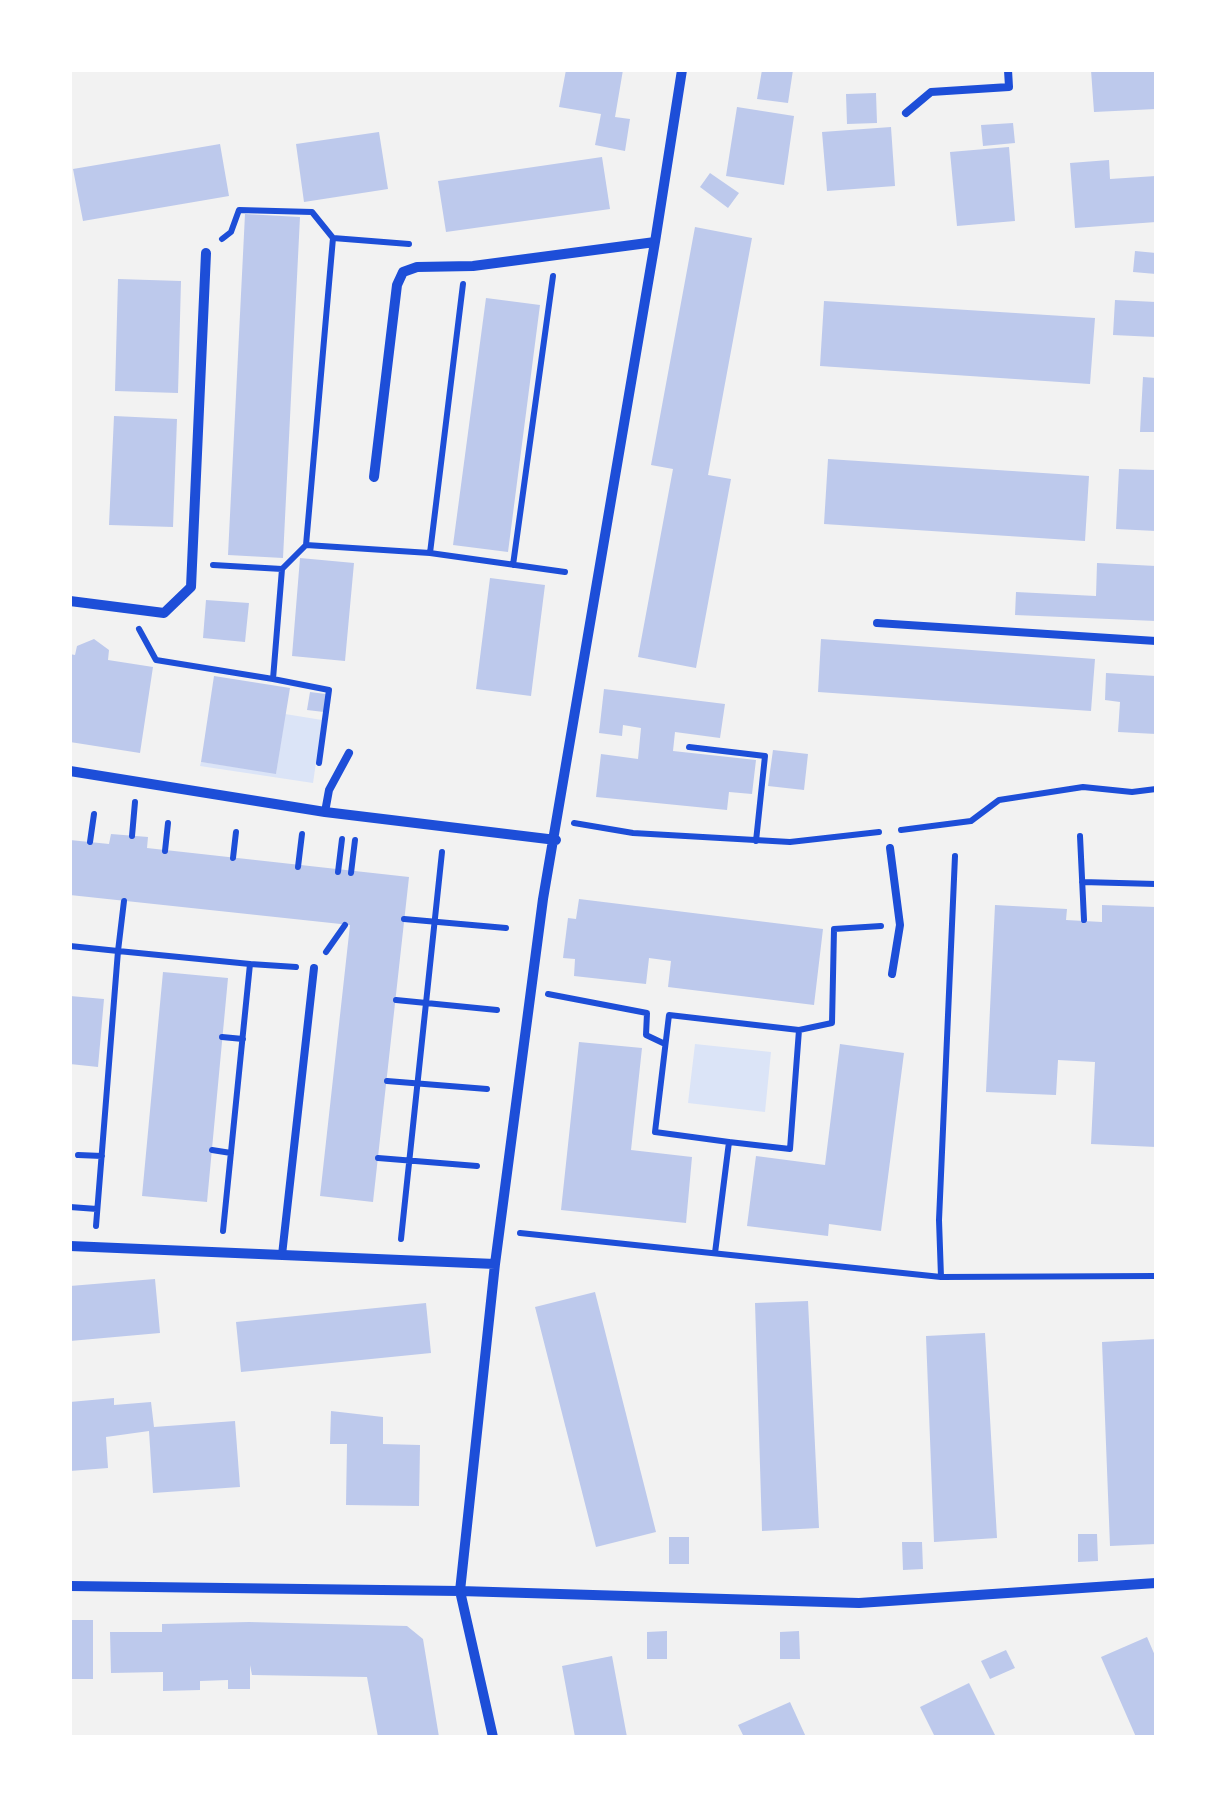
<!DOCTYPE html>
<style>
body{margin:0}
#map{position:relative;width:1226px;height:1807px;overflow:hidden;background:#f2f2f2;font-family:Rubik,sans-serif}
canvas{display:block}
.frame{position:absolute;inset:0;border:72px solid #fff;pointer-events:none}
</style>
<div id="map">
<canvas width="1226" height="1807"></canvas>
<div class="frame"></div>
</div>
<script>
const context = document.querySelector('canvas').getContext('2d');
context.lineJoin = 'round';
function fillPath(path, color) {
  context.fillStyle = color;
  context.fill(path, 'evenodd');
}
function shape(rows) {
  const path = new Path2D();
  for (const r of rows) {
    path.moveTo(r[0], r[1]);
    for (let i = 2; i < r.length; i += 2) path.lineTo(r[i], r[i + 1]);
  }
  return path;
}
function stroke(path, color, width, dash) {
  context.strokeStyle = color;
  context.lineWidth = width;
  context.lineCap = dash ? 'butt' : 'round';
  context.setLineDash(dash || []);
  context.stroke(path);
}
const green = shape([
 [285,714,322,720,313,783,200,766,201,762,276,773],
 [695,1044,771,1052,765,1112,688,1103]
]);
const building = shape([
 [566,70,623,70,615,117,630,119,625,151,595,145,601,114,559,107],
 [762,70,793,70,788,103,757,99],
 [1091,70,1156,70,1156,109,1094,112],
 [876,93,877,123,847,124,846,94],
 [737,107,794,116,784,185,726,176],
 [1013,123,1015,143,983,146,981,125],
 [891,127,895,186,827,191,822,132],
 [379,132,388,189,304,202,296,144],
 [220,144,229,196,83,221,73,169],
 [1009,147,1015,221,957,226,950,152],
 [602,157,610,209,446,232,438,181],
 [1109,160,1110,179,1156,176,1156,222,1075,228,1070,163],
 [710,173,739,193,728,208,700,187],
 [245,214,300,217,283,558,228,555],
 [695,227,752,238,708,475,731,479,696,668,638,657,673,469,651,465],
 [1135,251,1156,253,1156,274,1133,272],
 [118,279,181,281,178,393,115,391],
 [486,298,540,305,508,552,453,545],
 [1115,300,1156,302,1156,337,1113,335],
 [824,301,1095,318,1090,384,820,366],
 [1143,377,1156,378,1156,432,1140,432],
 [114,416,177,419,173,527,109,525],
 [828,459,1089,476,1085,541,824,524],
 [1119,469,1156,470,1156,531,1116,529],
 [300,558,354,563,345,661,292,656],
 [1097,563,1156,566,1156,621,1015,615,1016,592,1096,596],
 [490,578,545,585,531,696,476,689],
 [206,600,249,603,245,642,203,638],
 [94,639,109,650,108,660,153,667,140,753,70,742,70,654,75,655,77,646],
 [821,639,1095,659,1091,711,818,692],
 [1106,673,1156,676,1156,734,1118,732,1120,702,1105,700],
 [214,676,290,688,276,774,201,762],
 [604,689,725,704,720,738,675,732,673,751,756,760,752,794,729,792,727,810,596,797,601,754,638,759,641,728,623,725,622,736,599,733],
 [310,692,326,694,324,712,307,710],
 [773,750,808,754,804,790,768,786],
 [111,834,148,837,147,848,409,877,373,1202,320,1196,350,925,70,895,70,840,109,844],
 [579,899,823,929,814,1005,668,987,671,961,649,958,646,984,574,976,575,959,563,958,568,918,576,919],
 [995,905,1067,909,1066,920,1102,922,1102,905,1156,907,1156,1147,1091,1144,1095,1062,1058,1060,1056,1095,986,1092],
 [163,972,228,978,207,1202,142,1196],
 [70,996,104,999,98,1067,70,1064],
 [579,1042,642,1048,631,1150,692,1157,686,1223,561,1210],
 [840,1044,904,1053,881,1231,829,1224,828,1236,747,1226,756,1156,825,1165],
 [155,1279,160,1333,70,1341,70,1286],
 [595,1292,656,1532,596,1547,535,1307],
 [808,1301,819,1528,762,1531,755,1303],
 [426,1303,431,1353,241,1372,236,1322],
 [985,1333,997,1538,934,1542,926,1336],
 [1156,1339,1156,1544,1110,1546,1102,1342],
 [114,1398,114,1405,151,1402,154,1427,235,1421,240,1487,153,1493,149,1431,106,1437,108,1468,70,1471,70,1402],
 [331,1411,383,1417,383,1444,420,1445,419,1506,346,1505,347,1444,330,1444],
 [1078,1534,1097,1534,1098,1561,1078,1562],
 [669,1537,689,1537,689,1564,669,1564],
 [902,1542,922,1542,923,1569,903,1570],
 [70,1620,93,1620,93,1679,70,1679],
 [249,1622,407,1626,423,1639,439,1737,378,1737,367,1677,252,1675,250,1665,250,1689,228,1689,228,1680,200,1681,200,1690,163,1691,163,1672,111,1673,110,1632,162,1632,162,1624],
 [667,1631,667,1659,647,1659,647,1632],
 [799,1631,800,1659,780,1659,780,1632],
 [1147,1637,1156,1658,1156,1737,1136,1737,1101,1657],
 [1006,1650,1015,1668,990,1679,981,1661],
 [612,1656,627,1737,575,1737,562,1666],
 [969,1683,996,1737,935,1737,920,1707],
 [790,1702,806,1737,744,1737,738,1725]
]);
const path = shape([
 [333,238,306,545,430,553,463,284],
 [222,239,231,232,239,210,312,212,333,238,409,244],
 [430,553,565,572],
 [213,565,282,569,306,545],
 [513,565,553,276],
 [282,569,273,679,329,690,319,763],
 [139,629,156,660,273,679],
 [689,747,765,756,756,841],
 [574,823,633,833,790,842,879,832],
 [901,830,971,821,999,800,1083,787,1132,792,1156,789],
 [132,836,135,802],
 [1080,836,1084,920],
 [90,842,94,814],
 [165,851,168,823],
 [233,858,236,832],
 [298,867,302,834],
 [338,872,342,839],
 [351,873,355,840],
 [1082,882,1156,884],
 [404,919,506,928],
 [70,946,118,951,124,901],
 [326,952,345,925],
 [250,964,296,967],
 [548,994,647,1013,646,1035,665,1044],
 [396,1000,497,1010],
 [799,1030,832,1023,834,929,881,926],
 [222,1037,243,1039],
 [387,1081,487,1089],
 [212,1150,231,1153],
 [78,1155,102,1156],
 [378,1158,477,1166],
 [70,1207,97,1209],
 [96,1226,118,951,250,964,223,1231],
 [520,1233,941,1277,1156,1276],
 [401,1239,442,852],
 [715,1253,729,1142,655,1132,669,1015,799,1030,790,1149,729,1142],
 [941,1277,939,1220,955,856]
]);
const service = shape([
 [906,113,931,92,1009,87,1008,70],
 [877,623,1156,641],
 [325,812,329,790,349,753],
 [890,848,900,925,892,974],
 [282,1255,314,968]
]);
const minor = shape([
 [655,242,682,70],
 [374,477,397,285,403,272,417,267,473,266,655,242,543,899,495,1264,460,1591,493,1737],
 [70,601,164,613,191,587,206,253],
 [70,771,325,812,556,840],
 [70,1246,495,1264],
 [70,1586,460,1591,859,1603,1156,1583]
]);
fillPath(green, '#dbe4f7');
fillPath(building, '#bdc9ec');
stroke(path, '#1d4ed8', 6);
stroke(service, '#1d4ed8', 8);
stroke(minor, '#1d4ed8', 10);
</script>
